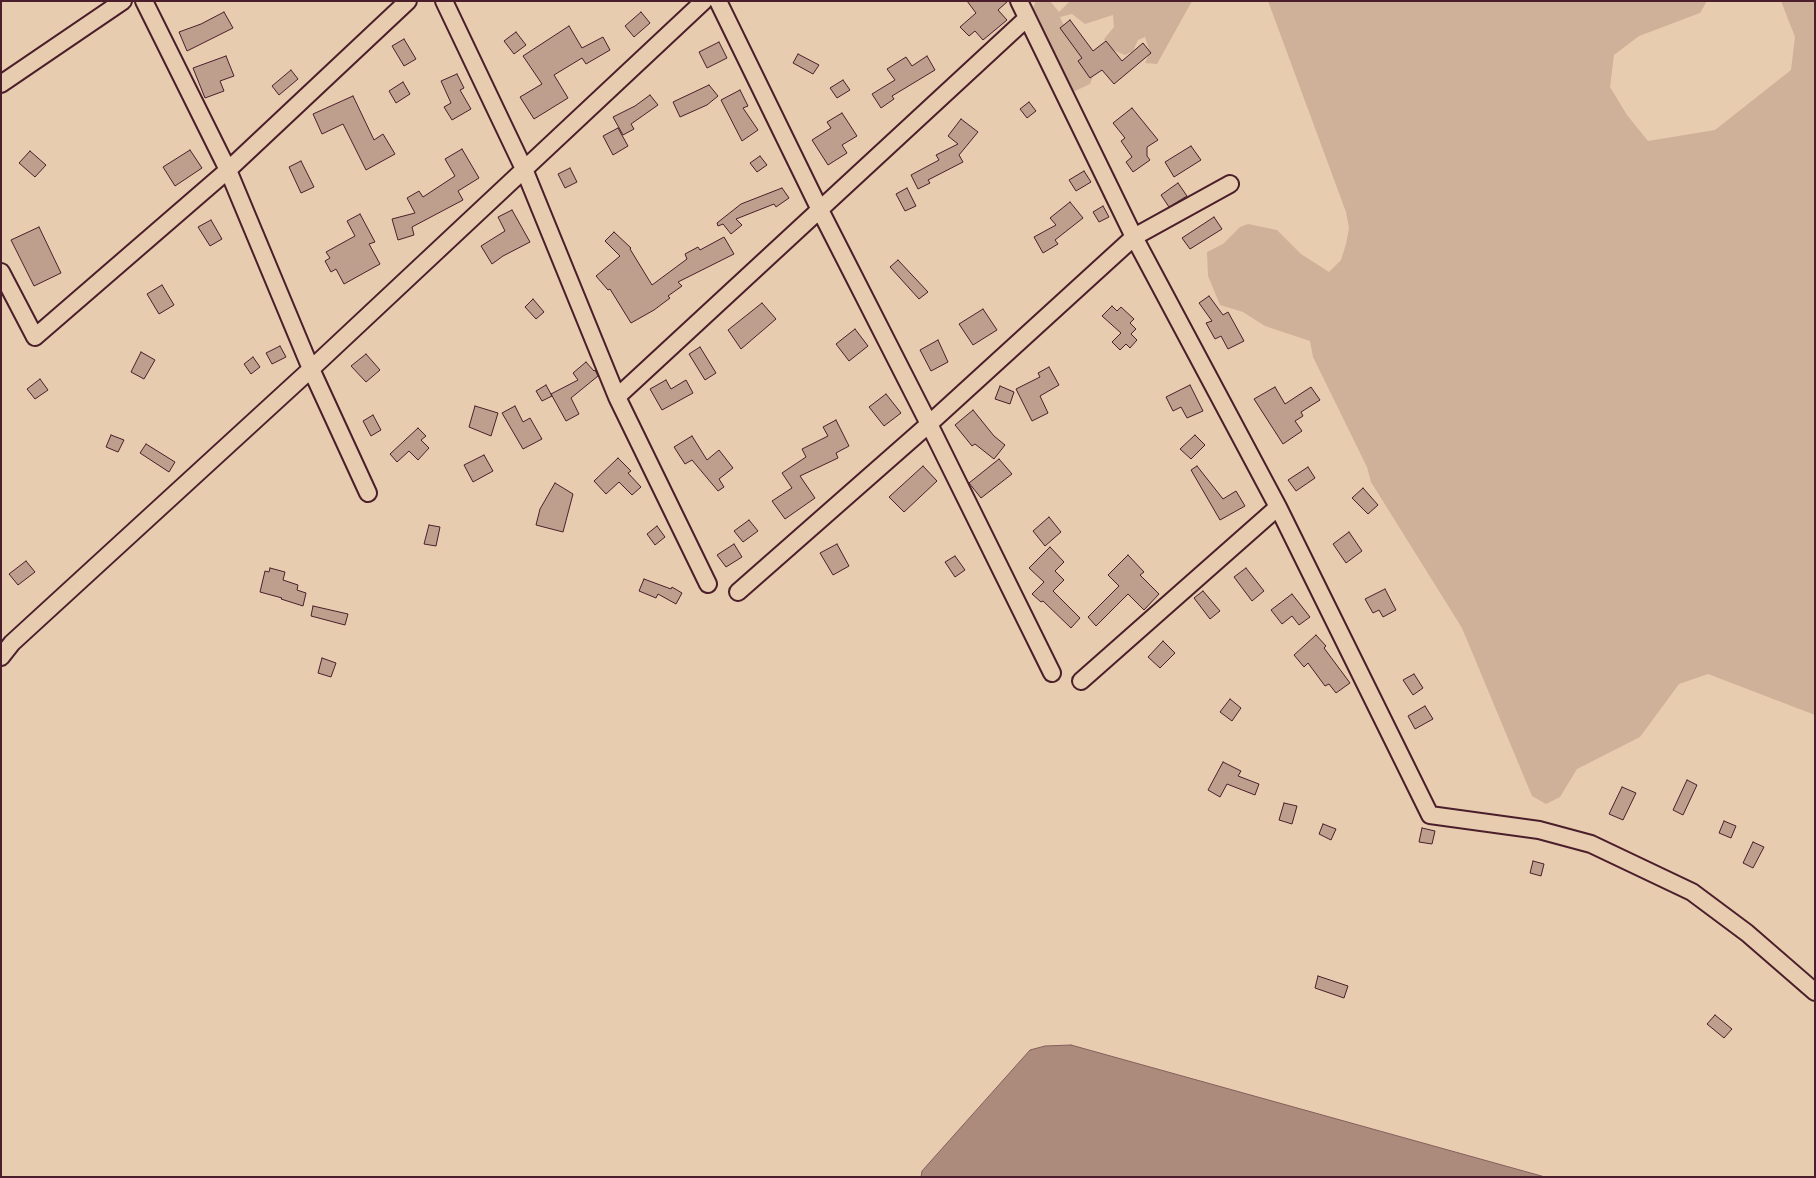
<!DOCTYPE html>
<style>
body{margin:0}
#map{position:relative;width:1816px;height:1178px;overflow:hidden;background:#e8ccaf;font-family:"Architects Daughter",sans-serif}
canvas{display:block}
.frame{position:absolute;inset:0;border:2px solid #4a1f2b;pointer-events:none}
</style>
<div id="map">
<canvas width="1816" height="1178"></canvas>
<div class="frame"></div>
</div>
<script>
const context = document.querySelector('canvas').getContext('2d');
context.lineJoin = 'round';
function fillPath(path, color) {
  context.fillStyle = color;
  context.fill(path, 'evenodd');
}
function shape(rows) {
  const path = new Path2D();
  for (const r of rows) {
    path.moveTo(r[0], r[1]);
    for (let i = 2; i < r.length; i += 2) path.lineTo(r[i], r[i + 1]);
  }
  return path;
}
function stroke(path, color, width, dash) {
  context.strokeStyle = color;
  context.lineWidth = width;
  context.lineCap = dash ? 'butt' : 'round';
  context.setLineDash(dash || []);
  context.stroke(path);
}
const green = shape([
 [1036,1,1050,1,1059,12,1070,1,1192,1,1157,64,1145,63,1150,52,1145,37,1138,40,1133,51,1125,55,1111,49,1104,39,1114,27,1113,15,1085,24,1072,14,1060,17,1072,44,1079,48,1094,73,1090,84,1075,91,1068,91,1034,17,1033,8],
 [1268,1,1707,1,1700,13,1639,36,1614,55,1610,87,1627,115,1648,141,1715,130,1791,70,1795,37,1781,1,1815,1,1815,715,1708,674,1679,684,1640,737,1577,769,1560,797,1546,804,1532,796,1462,628,1371,482,1367,467,1313,357,1310,341,1265,326,1243,312,1220,305,1208,276,1207,252,1223,244,1240,227,1248,224,1277,230,1301,254,1329,272,1341,260,1346,244,1349,228,1346,212]
]);
const water = shape([
 [1071,1045,1545,1177,921,1177,922,1171,1030,1050,1045,1046,1071,1045]
]);
const building = shape([
 [967,1,1008,1,998,10,1007,20,983,40,975,31,969,36,960,27,976,13,967,1],
 [224,12,233,28,187,51,179,32,201,24,224,12],
 [641,12,650,23,634,37,625,26,641,12],
 [1070,20,1093,51,1106,41,1122,61,1143,43,1151,53,1114,84,1102,70,1090,78,1078,61,1082,58,1060,28,1070,20],
 [569,26,582,48,603,37,610,50,586,64,582,58,554,75,568,98,534,119,520,97,542,84,523,56,569,26],
 [516,32,526,45,514,54,504,41,516,32],
 [404,39,416,59,404,66,392,46,404,39],
 [719,42,727,58,707,68,699,52,719,42],
 [798,54,819,65,813,74,793,63,798,54],
 [226,56,234,76,220,81,224,91,205,98,193,68,226,56],
 [927,56,935,70,892,96,894,99,881,108,872,94,895,80,887,69,906,57,912,66,927,56],
 [291,70,298,79,279,95,272,86,291,70],
 [457,74,464,88,460,90,471,109,452,120,444,107,451,103,441,81,457,74],
 [843,80,850,90,837,98,830,88,843,80],
 [403,82,410,94,396,103,389,91,403,82],
 [709,85,718,96,707,105,680,117,673,102,709,85],
 [740,90,748,106,743,108,758,130,742,141,721,100,740,90],
 [650,95,658,105,631,124,634,129,623,135,613,117,635,106,650,95],
 [353,96,374,140,383,134,395,154,366,170,343,124,322,134,313,114,353,96],
 [1029,102,1036,111,1027,118,1020,109,1029,102],
 [1132,108,1158,140,1147,147,1147,156,1150,160,1133,172,1126,162,1132,157,1121,141,1125,138,1113,123,1132,108],
 [842,113,857,136,842,145,847,153,828,165,812,140,831,128,827,122,842,113],
 [961,119,978,132,959,155,963,162,928,180,930,183,918,189,911,175,939,160,936,155,958,144,948,136,961,119],
 [618,128,628,146,613,155,603,136,618,128],
 [1191,146,1201,160,1174,177,1165,162,1191,146],
 [462,149,479,178,458,191,463,200,412,227,414,235,398,240,392,219,415,213,407,198,419,191,423,197,455,176,445,159,462,149],
 [190,150,202,168,175,186,163,167,190,150],
 [30,151,46,165,35,177,19,163,30,151],
 [760,156,767,165,757,172,750,163,760,156],
 [301,161,314,187,301,193,289,167,301,161],
 [570,168,577,182,565,188,558,174,570,168],
 [1084,171,1091,182,1076,191,1069,180,1084,171],
 [1178,183,1187,196,1169,207,1161,195,1178,183],
 [782,188,789,198,776,207,774,204,736,219,742,225,731,234,723,224,718,226,717,223,741,204,782,188],
 [907,188,916,206,905,211,896,194,907,188],
 [1070,202,1083,218,1055,240,1058,244,1043,253,1034,237,1056,225,1050,218,1070,202],
 [1103,206,1109,217,1099,222,1093,212,1103,206],
 [512,210,530,242,503,256,492,264,481,246,505,231,498,217,512,210],
 [360,214,375,242,369,244,380,264,344,284,336,269,331,272,325,261,330,258,326,252,355,236,347,221,360,214],
 [1214,217,1222,229,1190,249,1182,238,1214,217],
 [211,220,222,239,210,246,198,227,211,220],
 [39,227,61,273,34,286,11,240,39,227],
 [614,232,631,248,630,249,652,285,687,259,685,254,698,247,700,250,724,237,734,254,678,282,682,286,668,296,670,298,654,310,631,323,610,289,608,290,596,276,620,256,605,241,614,232],
 [898,260,928,292,919,299,890,267,898,260],
 [162,285,174,305,159,314,147,294,162,285],
 [1209,296,1223,315,1228,312,1244,341,1228,349,1221,336,1215,339,1206,323,1212,321,1199,303,1209,296],
 [533,299,544,312,536,319,525,307,533,299],
 [762,303,776,319,741,349,728,330,762,303],
 [1112,306,1117,311,1121,307,1134,319,1130,323,1136,329,1131,334,1137,340,1130,348,1126,344,1120,350,1112,342,1121,333,1102,316,1112,306],
 [983,309,997,330,973,345,959,324,983,309],
 [855,329,868,346,849,361,836,344,855,329],
 [938,340,948,362,931,371,920,350,938,340],
 [280,346,286,357,272,364,266,353,280,346],
 [700,347,716,373,705,380,689,354,700,347],
 [141,352,155,360,144,379,131,372,141,352],
 [366,354,380,370,366,382,351,366,366,354],
 [253,357,260,367,251,374,244,364,253,357],
 [586,362,594,371,595,370,598,376,571,398,579,414,566,421,551,394,578,380,573,373,586,362],
 [1049,367,1059,385,1040,396,1048,413,1032,421,1016,389,1040,377,1038,373,1049,367],
 [40,379,48,390,35,399,27,389,40,379],
 [666,380,671,389,686,380,693,393,662,410,650,389,666,380],
 [546,385,552,396,542,401,536,391,546,385],
 [1190,385,1203,411,1187,418,1181,407,1173,411,1166,397,1190,385],
 [1000,386,1014,392,1010,404,995,399,1000,386],
 [1275,387,1285,404,1311,387,1320,400,1301,412,1303,416,1295,421,1302,431,1283,444,1254,399,1275,387],
 [886,394,901,413,884,426,869,407,886,394],
 [475,406,498,413,491,436,469,427,475,406],
 [515,406,523,422,530,418,542,439,523,449,502,413,515,406],
 [973,410,994,436,1005,445,994,459,975,444,972,446,955,425,973,410],
 [373,415,381,430,371,436,363,421,373,415],
 [836,420,849,446,836,453,838,458,800,476,815,498,785,519,772,501,792,488,782,473,806,457,802,449,828,436,823,427,836,420],
 [418,428,426,436,421,440,429,448,418,460,409,451,397,462,390,454,418,428],
 [111,435,124,440,118,452,106,447,111,435],
 [1195,435,1205,445,1191,459,1180,449,1195,435],
 [692,436,707,460,719,450,733,468,719,479,724,487,718,491,692,460,685,464,674,447,692,436],
 [146,444,175,462,169,472,140,453,146,444],
 [484,455,493,471,473,482,464,465,484,455],
 [618,458,631,471,628,473,641,487,632,495,619,482,606,494,594,481,618,458],
 [999,459,1012,474,981,498,969,483,999,459],
 [923,466,937,481,904,512,889,497,923,466],
 [1197,466,1223,499,1236,491,1245,506,1220,520,1191,470,1197,466],
 [1308,467,1315,478,1296,491,1288,480,1308,467],
 [555,483,573,494,563,532,536,525,540,509,555,483],
 [1363,488,1378,505,1368,514,1352,498,1363,488],
 [1049,517,1061,532,1045,546,1033,531,1049,517],
 [749,520,758,531,743,542,734,531,749,520],
 [429,525,440,527,436,546,424,544,429,525],
 [657,526,665,537,655,545,647,534,657,526],
 [1349,532,1362,551,1346,563,1333,544,1349,532],
 [734,544,742,557,726,567,717,555,734,544],
 [837,544,849,566,833,575,820,553,837,544],
 [1050,547,1064,562,1055,571,1064,580,1053,591,1080,618,1071,628,1043,601,1041,602,1032,594,1044,582,1029,568,1050,547],
 [1128,555,1144,572,1140,575,1159,594,1144,610,1128,594,1096,626,1088,617,1119,586,1108,575,1128,555],
 [955,556,965,570,955,577,945,562,955,556],
 [26,561,35,572,18,585,9,574,26,561],
 [270,568,285,572,283,580,298,585,297,590,306,593,303,606,281,599,282,598,260,592,265,571,269,572,270,568],
 [1246,568,1264,591,1252,601,1234,577,1246,568],
 [644,579,671,589,672,587,682,593,676,604,658,594,656,598,639,591,644,579],
 [1385,589,1396,610,1383,617,1379,610,1373,613,1365,599,1385,589],
 [1203,591,1220,611,1210,619,1194,598,1203,591],
 [1292,594,1310,617,1299,625,1292,616,1282,624,1271,610,1292,594],
 [313,606,348,614,345,625,311,616,313,606],
 [1316,635,1326,646,1324,648,1350,683,1336,693,1329,684,1325,686,1308,663,1304,667,1294,655,1316,635],
 [1163,641,1175,653,1160,668,1148,657,1163,641],
 [322,658,336,663,331,677,318,673,322,658],
 [1414,674,1423,688,1413,695,1403,680,1414,674],
 [1230,699,1241,708,1232,721,1220,712,1230,699],
 [1425,706,1433,719,1415,729,1408,716,1425,706],
 [1223,762,1241,771,1238,776,1259,784,1255,795,1227,784,1220,797,1208,790,1223,762],
 [1687,780,1697,785,1683,815,1673,810,1687,780],
 [1622,787,1636,793,1623,820,1609,814,1622,787],
 [1284,803,1297,806,1292,824,1279,820,1284,803],
 [1724,821,1736,826,1731,838,1719,833,1724,821],
 [1323,824,1336,829,1331,840,1319,834,1323,824],
 [1422,828,1435,831,1432,844,1419,842,1422,828],
 [1753,842,1764,847,1753,868,1743,863,1753,842],
 [1533,861,1544,864,1541,876,1530,873,1533,861],
 [1318,976,1348,986,1344,998,1315,988,1318,976],
 [1715,1015,1732,1029,1724,1038,1707,1024,1715,1015]
]);
const street = shape([
 [144,1,228,170,311,369,368,493],
 [444,1,524,169,617,397,708,584],
 [718,1,820,210,929,424,1052,673],
 [1019,1,1134,237,1278,507,1430,815,1539,830,1591,844,1692,892,1747,933,1815,992],
 [1,84,123,1],
 [1,272,35,337,228,170,408,1],
 [617,397,1027,18],
 [738,592,929,424,1134,237,1230,184],
 [1,657,12,643,311,369,704,1],
 [1081,681,1278,507]
]);
fillPath(green, '#cfb099');
fillPath(water, '#ac8a7c');
stroke(water, '#855f5c', 1);
fillPath(building, '#be9e8d');
stroke(building, '#4a1f2b', 1);
stroke(street, '#4a1f2b', 20);
stroke(street, '#e8ccaf', 16);
</script>
